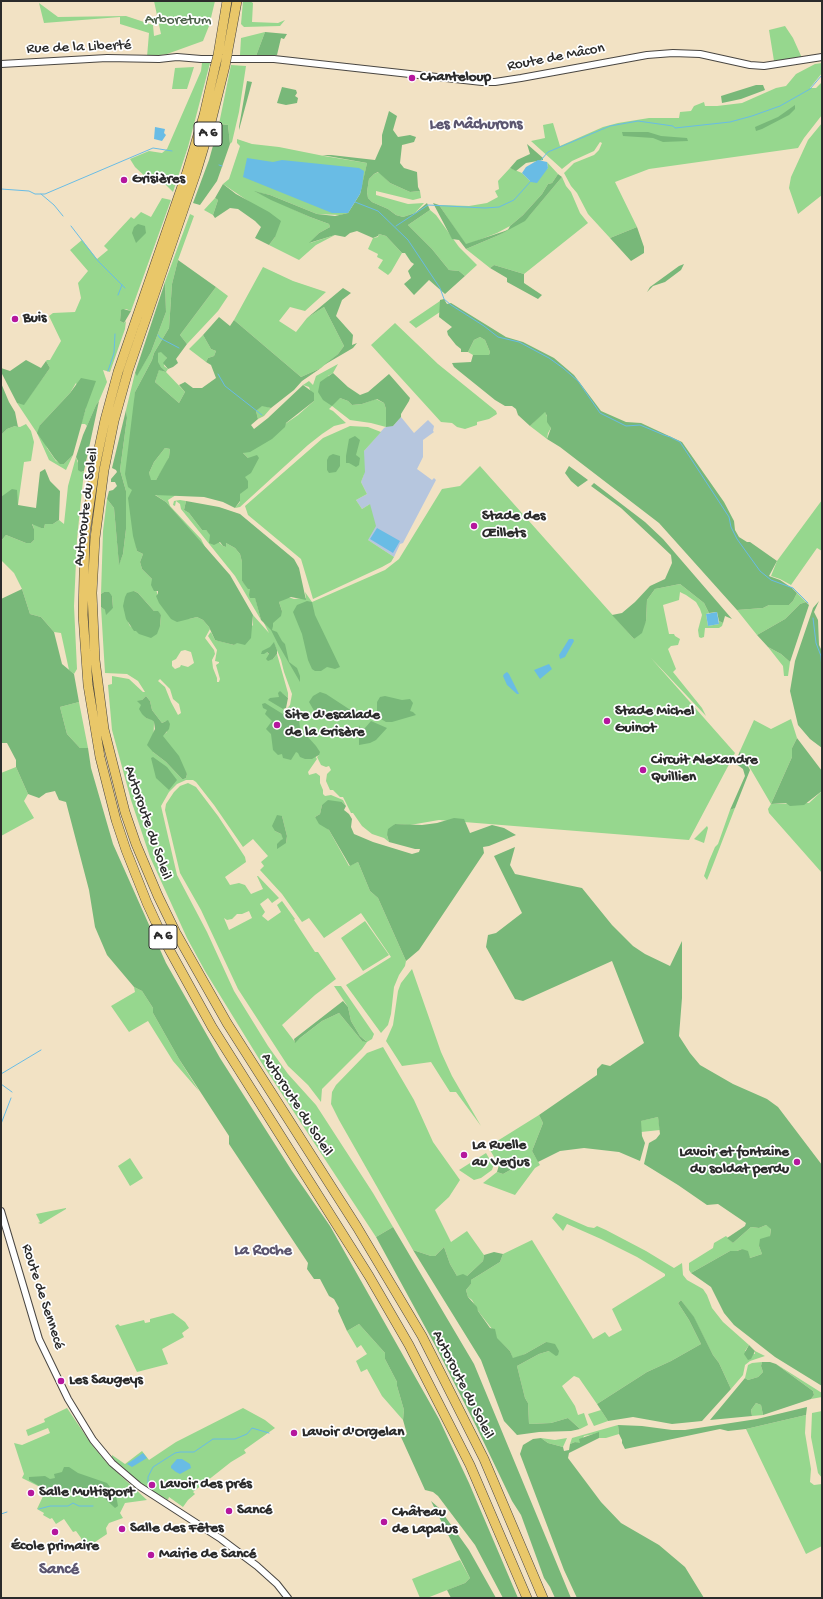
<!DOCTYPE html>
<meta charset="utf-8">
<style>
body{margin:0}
#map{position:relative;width:823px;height:1599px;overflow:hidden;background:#f2e2c4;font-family:"Gochi Hand",sans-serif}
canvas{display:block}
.frame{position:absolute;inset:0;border:2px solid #2b2b2b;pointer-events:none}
</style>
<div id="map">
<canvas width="823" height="1599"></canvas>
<div class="frame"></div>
</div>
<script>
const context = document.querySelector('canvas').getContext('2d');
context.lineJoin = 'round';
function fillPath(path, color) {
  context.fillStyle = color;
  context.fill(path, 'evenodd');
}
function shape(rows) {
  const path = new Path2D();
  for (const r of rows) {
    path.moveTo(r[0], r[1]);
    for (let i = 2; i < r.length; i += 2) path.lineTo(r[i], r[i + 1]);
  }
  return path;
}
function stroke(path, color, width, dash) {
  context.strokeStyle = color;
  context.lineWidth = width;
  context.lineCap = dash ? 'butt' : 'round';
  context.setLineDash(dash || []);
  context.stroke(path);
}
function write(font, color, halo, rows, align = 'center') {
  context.font = font + ' "Gochi Hand",sans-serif';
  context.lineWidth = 3.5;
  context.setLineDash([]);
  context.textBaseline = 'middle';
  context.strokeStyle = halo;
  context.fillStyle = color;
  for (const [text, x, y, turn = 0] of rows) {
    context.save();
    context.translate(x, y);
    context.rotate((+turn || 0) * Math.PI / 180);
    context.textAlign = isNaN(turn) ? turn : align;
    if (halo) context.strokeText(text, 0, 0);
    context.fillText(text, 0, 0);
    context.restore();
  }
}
const industrial = shape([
 [401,417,414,433,428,420,434,426,433,431,434,432,423,440,423,457,417,469,432,480,434,478,436,480,403,543,400,544,394,557,368,540,370,504,362,509,356,500,367,494,361,482,364,474,364,451,384,428,388,426,393,426]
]);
const green = shape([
 [154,1,215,1,209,26,203,41,167,54,147,57,149,33,120,24,120,17,44,23,39,3,58,17,126,16,153,25,154,36,161,34],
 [243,1,250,1,253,3,252,22,278,23,285,20,280,26,244,27,241,24],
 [785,26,793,38,802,58,774,61,769,30],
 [265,32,256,56,240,55,241,38],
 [202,63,210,63,188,147,173,192,157,176,152,183,135,167,130,159,149,151,162,153,167,149,201,71],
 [822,63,822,73,810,88,816,88,822,82,822,115,804,138,798,148,649,169,615,182,637,227,610,238,588,214,577,193,571,186,564,173,574,163,594,155,599,150,602,143,600,142,594,151,572,161,562,169,531,141,545,138,543,125,553,123,560,146,603,127,618,123,649,118,679,118,680,112,691,111,694,106,704,102,705,106,717,106,742,103,776,88,786,86,796,74,815,64],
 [231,65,246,66,239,112,232,142,230,144,228,125,219,124],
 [194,67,187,89,172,89,175,68],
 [822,123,822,195,798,214,789,188,791,177,808,140],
 [237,139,252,144,279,147,324,156,367,163,362,187,348,213,340,215,317,214,270,195,256,192,310,217,329,224,330,227,319,233,310,243,335,235,316,245,299,260,269,245,275,237,251,203,223,184,229,179,240,146,237,143],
 [547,162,558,174,552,183,548,184,542,194,523,215,510,226,497,233,466,245,439,205,469,206,487,203,498,197,495,191,499,189,498,181,510,168,522,173,531,182,548,168],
 [379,172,390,183,410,192,420,191,421,198,413,200,376,191,376,195,408,204,424,203,415,213,403,217,396,215,388,209,372,202,368,198,367,192,369,179,374,174],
 [562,177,566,186,571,192,580,213,588,223,524,274,494,265,490,268,466,249,499,235,529,216],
 [162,198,171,200,131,311,126,309,121,311,120,321,124,323,126,321,125,329,110,372,103,370,107,382,99,401,96,405,87,426,85,424,81,424,86,408,76,383,70,393,40,425,47,448,56,461,64,464,73,455,66,470,49,460,37,433,17,403,24,404,50,368,46,361,47,360,50,360,61,341,49,316,53,313,75,312,81,298,78,283,88,271,70,250,82,240,97,259,108,250,104,246,131,217,134,219,141,212,151,217],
 [215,198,218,200,213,215,204,210],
 [430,210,436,215,459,247,477,265,465,276,459,271,449,270,432,249,408,225],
 [190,214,194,216,178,260,172,284,169,328,154,353,152,360,135,392,132,490,133,526,137,551,143,554,140,562,142,569,152,579,158,595,189,619,197,617,203,620,209,627,210,629,205,638,214,650,215,654,212,660,213,668,217,678,217,682,219,682,220,679,216,665,219,663,219,662,215,661,217,650,208,636,210,633,211,632,215,640,234,645,253,625,253,615,269,633,264,623,282,611,279,602,288,597,294,599,306,598,305,592,312,602,385,570,399,559,442,489,460,486,480,466,634,639,646,621,647,600,655,589,680,584,704,603,709,613,706,614,708,626,719,624,719,621,723,623,722,626,719,628,705,628,704,637,701,638,699,637,698,630,702,615,700,609,696,602,686,595,680,592,679,600,663,605,669,634,674,634,675,636,680,639,678,645,671,646,668,649,676,669,673,672,702,708,706,716,651,658,735,753,689,840,439,820,410,825,395,824,387,835,389,842,384,838,372,834,362,826,353,813,351,813,343,797,340,797,333,790,330,790,326,781,327,774,331,770,329,766,326,767,321,765,317,757,319,755,307,737,288,714,287,715,317,759,308,772,309,775,316,773,320,776,320,783,323,790,323,794,325,796,331,795,343,800,346,806,342,802,322,805,320,814,315,817,329,830,349,866,358,862,370,891,378,898,406,961,405,966,399,975,394,987,391,1014,388,1025,381,1033,346,985,391,957,361,913,324,938,309,918,302,922,282,894,260,870,264,866,261,862,268,856,253,839,243,847,214,805,196,782,193,780,186,780,177,784,169,792,161,806,177,875,207,932,234,991,268,1046,288,1074,316,1105,373,1193,393,1227,376,1237,261,1062,205,971,187,938,150,857,131,800,112,730,108,685,112,684,112,676,129,679,143,692,145,692,138,681,127,674,105,673,101,607,105,610,113,608,112,596,104,592,101,594,103,531,107,499,114,508,119,564,123,554,126,529,126,491,120,470,127,418,126,410,135,373,137,375,151,352,166,312,165,282],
 [134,591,138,593,154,611,161,615,160,626,136,630,130,626,128,622],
 [274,643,281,660,284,672,292,694,290,705,285,711,276,698,280,698,282,693,288,698,288,693,277,654,273,659,267,652],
 [185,650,191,652,194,663,188,667,181,665,180,667,175,669,172,666,172,661,176,659,181,651],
 [160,679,170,689,173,699,179,704,181,713,178,715,171,702,165,687,158,681],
 [146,696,150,701,152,710,162,723,166,721,167,732,162,736,187,774,186,778,184,779,182,779,166,762,153,752,154,722,152,719,146,718,141,711,142,700],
 [282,816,287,836,286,843,281,834,275,831],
 [379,234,386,236,402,253,391,272,388,275,378,268,383,260,377,257,378,254,368,249,373,238,378,237],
 [263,267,293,281,326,292,305,311,290,307,279,321,296,332,307,318,324,307,344,346,338,354,321,368,301,377,234,320],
 [216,287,228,296,218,311,187,344,180,335],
 [440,301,440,312,416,328,409,322],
 [395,323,438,364,496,411,497,414,489,419,477,422,477,425,465,429,457,427,452,423,441,422,371,345],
 [203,335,211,349,216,351,214,356,208,358,206,362,189,349],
 [480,337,485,340,490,352,489,355,473,355,468,352,474,340],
 [161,351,167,358,164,366,168,369,166,372,185,392,179,403,155,382,159,369,165,372,157,362,158,353],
 [338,364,333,373,328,376,340,398,348,401,352,405,362,404,376,399,384,403,386,409,386,427,371,423,350,420,332,406,329,409,333,411,346,423,334,426,322,434,308,445,240,507,235,508,240,502,240,494,248,458,243,453,298,415,314,401,309,387,303,385,309,381,313,385,316,376],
 [262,405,271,408,264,416,258,419,256,411],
 [545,411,551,428,548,433,547,439,530,426],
 [26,424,31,431,34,442,31,461,24,462,18,505,1,497,1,435,7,429,15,426,20,427],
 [350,426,368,427,381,432,364,451,365,472,361,482,367,494,356,500,362,509,370,504,376,526,368,540,394,557,391,562,382,567,313,599,301,559,248,515,245,506,323,438],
 [165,448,170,449,169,457,166,464,156,480,150,480,149,473,154,462],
 [76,457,81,472,84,471,77,539,74,606,77,669,74,674,69,670,61,633,54,632,41,617,30,614,22,589,14,573,1,560,1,541,6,535,26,543,31,543,34,540,34,529,32,523,41,528,44,528,45,524,53,524,59,520,64,524,68,486],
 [154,494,176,495,168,500,170,506,201,539,206,549,166,502],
 [180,500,186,501,184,510,189,513,202,530,206,530,223,546,226,547,226,543,235,548,240,554,242,562,242,581,250,589,255,597,261,620,235,576,181,509,180,504,176,501,175,506,173,505,174,501],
 [822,500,822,551,817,548,791,585,780,579,771,576,777,561],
 [797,593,806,602,800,604,785,619,757,635,737,610,763,608,769,605,789,605,793,601],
 [768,647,781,654,790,662,788,676,784,676,783,666],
 [79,702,88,748,80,748,67,734,60,707],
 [791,719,797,738,792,748,792,757,771,804,809,803,822,791,822,873,769,813,768,809,771,804,740,751,754,720,771,729],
 [16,767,28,794,24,801,34,818,1,836,1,773],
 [188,783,196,787,218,816,245,857,246,862,225,877,230,885,239,883,245,885,251,894,263,889,257,876,258,876,279,898,272,903,268,898,260,904,265,912,262,916,268,921,281,912,277,905,282,901,295,919,294,920,315,952,318,952,336,979,315,995,282,1025,295,1042,322,1021,339,1013,362,1041,366,1041,360,1036,351,1021,348,1007,334,986,341,986,374,1034,372,1039,367,1042,362,1049,322,1089,321,1102,308,1085,288,1066,238,989,201,910,180,873,165,810,166,804,174,792,180,786],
 [249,911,252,918,229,930,224,918,227,920,232,919,237,914,242,914],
 [735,808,713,865,707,880,704,876,709,861,715,847,718,844,730,810],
 [707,826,708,828,704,843,694,839],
 [365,921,389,955,363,971,341,938],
 [412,969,441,1052,452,1076,481,1126,456,1092,450,1092,431,1062,402,1066,386,1041,393,1025,398,991,401,983],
 [134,987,142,991,153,1008,153,1013,179,1059,199,1091,173,1061,148,1021,129,1032,111,1006,135,992],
 [383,1047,414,1100,433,1142,460,1180,449,1197,435,1210,451,1242,467,1231,484,1255,483,1261,467,1276,457,1276,450,1264,444,1247,435,1256,431,1256,413,1250,339,1120,331,1104,332,1092,336,1085,367,1053],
 [539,1115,543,1123,532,1151,540,1165,535,1168,515,1195,483,1183,497,1172,503,1174,512,1169,512,1164,499,1165,490,1150,496,1146,494,1143],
 [658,1117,660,1130,641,1132,640,1121],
 [486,1153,493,1165,493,1167,492,1170,481,1178,474,1180,459,1170],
 [130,1158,143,1178,130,1186,118,1166],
 [66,1208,66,1209,41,1224,38,1223,40,1222,36,1214],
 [556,1213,588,1227,594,1228,597,1226,606,1230,646,1251,674,1268,682,1263,683,1275,687,1280,703,1289,707,1295,712,1308,723,1322,749,1345,745,1351,755,1354,755,1351,765,1356,750,1361,745,1365,743,1375,731,1389,719,1363,713,1355,694,1318,681,1300,678,1303,689,1320,701,1344,671,1361,647,1372,597,1404,579,1378,574,1376,562,1386,575,1406,578,1415,584,1413,588,1425,580,1429,568,1418,551,1423,529,1424,528,1403,525,1398,517,1366,539,1354,549,1351,546,1342,525,1354,513,1359,510,1351,496,1338,496,1334,478,1311,472,1300,468,1297,466,1290,471,1284,471,1280,500,1262,503,1254,532,1240,593,1339,605,1332,609,1337,622,1330,612,1309,665,1276,665,1274,637,1257,601,1239,567,1224,563,1231,552,1218],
 [766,1225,771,1228,770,1236,759,1246,762,1254,750,1258,742,1249,737,1251,730,1251,691,1273,689,1270,689,1263,713,1248,714,1243,726,1236,733,1243,751,1227,759,1228],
 [173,1313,185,1322,189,1328,182,1333,184,1337,162,1349,168,1364,137,1372,115,1326,118,1324,120,1326,144,1320,145,1323,150,1322,150,1319],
 [359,1324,385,1353,385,1359,397,1382,397,1386,404,1410,403,1420,382,1396,367,1369,361,1372,356,1361,367,1354,361,1345,357,1348,347,1331],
 [762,1362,761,1366,763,1372,758,1377,748,1380,745,1378,748,1365,752,1363],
 [776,1364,822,1393,822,1397,811,1399,814,1395,813,1391],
 [756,1403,761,1405,763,1415,752,1416,751,1410],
 [67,1408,92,1445,107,1463,147,1500,125,1503,120,1513,123,1518,109,1523,106,1528,107,1534,92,1544,88,1543,83,1547,81,1538,76,1531,73,1532,64,1519,56,1524,52,1518,50,1519,43,1515,44,1513,37,1509,46,1490,22,1478,24,1474,14,1443,22,1445,50,1433,48,1428,28,1436,26,1430,45,1422,44,1419],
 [243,1408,265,1420,275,1428,244,1450,246,1453,231,1462,193,1492,195,1494,188,1500,183,1507,169,1497,168,1500,145,1487,112,1458,112,1455,125,1464,142,1451,149,1460,176,1442],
 [601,1410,608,1421,594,1426,588,1414],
 [822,1411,822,1478,818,1473,811,1437,812,1413],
 [806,1415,805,1433,811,1469,810,1482,814,1485,822,1484,822,1546,806,1554,746,1429],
 [618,1425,619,1434,606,1438,599,1438,599,1433,584,1436,580,1444,575,1442,570,1444,572,1438],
 [541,1438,555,1440,567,1438,563,1447,548,1443],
 [460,1560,470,1578,465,1583,427,1598,420,1598,412,1579]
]);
const forest = shape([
 [265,32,287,34,284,39,281,38,277,55,256,56],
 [247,81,252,82,239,130,239,127],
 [756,85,763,85,765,90,741,99,722,103,721,96],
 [282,87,296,90,297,93,295,96,298,98,297,103,286,105,277,103],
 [795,105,795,109,789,115,762,129,756,131,755,127,778,117],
 [389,111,397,116,393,130,398,137,410,135,416,137,414,142,402,145,400,163,404,168,417,172,418,187,420,191,410,192,390,183,378,172,374,174,369,179,367,192,368,198,372,202,388,209,396,215,403,217,415,213,427,203,430,210,408,225,432,249,449,270,459,271,465,276,445,294,429,280,414,295,404,284,411,278,408,271,414,264,411,262,405,253,402,253,386,236,379,234,378,236,373,238,357,231,350,233,345,237,335,235,309,243,319,233,330,227,329,224,310,217,271,200,254,191,270,195,317,214,335,216,348,213,360,194,367,163,322,155,331,155,375,160,382,144,382,135],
 [219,124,228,125,230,144,217,181,200,205,193,203,209,160],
 [622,132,648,132,661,136,687,138,688,141,663,142,653,138,623,136],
 [527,144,543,158,543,160,526,163,516,171,510,168,517,160,530,154],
 [558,174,562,177,525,221,499,235,466,249,459,240,452,239,433,203,439,205,466,244,508,230,510,226,523,215,542,194,548,184,552,183],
 [223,184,236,194,269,212,281,221,275,237,269,245,255,238,261,227,255,221,238,209,230,208,215,218,213,215,218,200,215,198],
 [138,224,145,226,146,233,136,243,132,233,134,227],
 [637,227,644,247,644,253,631,261,610,238],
 [178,260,216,287,180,335,187,344,176,359,178,363,173,367,168,369,163,363,167,358,161,352,158,353,158,362,161,367,166,372,159,370,155,382,179,403,185,392,179,385,185,382,193,388,202,388,216,378,211,365,206,362,208,358,214,356,216,351,211,349,203,335,219,317,230,326,234,320,301,377,321,368,302,381,294,390,271,408,262,406,256,411,258,419,251,425,254,429,268,418,303,385,314,393,314,401,286,423,285,427,272,439,250,452,243,453,248,458,257,455,259,458,251,473,245,477,248,481,248,488,240,494,240,501,235,508,223,502,204,497,155,495,166,502,230,575,253,615,251,638,245,645,237,643,234,645,218,641,215,640,209,627,203,620,197,617,177,622,171,619,159,603,156,596,158,594,158,591,154,591,151,585,152,579,142,569,140,562,143,554,137,551,133,536,128,498,132,490,128,487,125,474,135,392,152,360,154,353,169,328,172,284],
 [165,448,170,449,169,457,156,480,151,480,149,473,154,462],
 [684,264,681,270,665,282,653,286,647,292,650,287,679,266],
 [494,265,524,274,524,283,542,295,538,299,507,282,507,278,490,268],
 [165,282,166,312,151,352,137,376,135,373],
 [343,288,351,293,342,300,336,316,353,335,352,345,357,343,353,348,324,365,338,354,344,346,324,307,307,318],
 [444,299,447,304,451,303,506,337,523,342,554,358,574,375,601,411,626,422,641,423,682,442,724,502,734,521,735,530,739,537,747,542,750,542,777,561,769,576,780,580,792,588,797,593,793,601,789,605,769,605,763,608,737,610,659,523,560,447,547,439,551,428,547,422,547,416,545,412,530,426,518,415,516,409,512,406,505,406,495,400,454,367,452,363,471,362,473,355,489,355,490,352,485,340,480,337,474,340,468,352,461,352,461,349,456,345,448,335,447,331,452,327,439,317,440,300],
 [123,309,131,311,124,323,120,321,121,310],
 [26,360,41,368,46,361,50,368,24,405,17,403,1,372,1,368,10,371],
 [333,373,348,387,360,395,368,392,389,374,410,398,409,401,401,414,401,417,393,426,386,427,386,409,384,403,377,399,362,404,352,405,348,401,340,398,332,406,323,400,318,392,320,382],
 [81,378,96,381,86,408,73,455,64,464,60,464,55,459,37,433,40,425,70,393],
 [1,383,9,402,15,412,18,427,15,426,7,429,1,435,1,450],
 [99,401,84,471,81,472,78,470,78,461,76,457,83,435,96,405],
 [126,410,127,418,120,470,126,491,126,529,123,554,119,565,114,508,107,499,109,491,113,490,117,486,115,482,111,482,111,479,117,472,116,470,112,468],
 [355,436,360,440,356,455,360,458,359,465,356,467,349,463,346,463,346,456,349,439],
 [333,454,340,456,340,466,336,472,329,473,327,470,327,460,329,456],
 [569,466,588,480,578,487,571,481,565,473],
 [45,469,50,481,60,491,59,520,53,524,45,524,44,528,41,528,32,524,34,529,34,540,31,543,26,543,6,535,1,541,1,497,12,489,17,490,18,505,36,508,40,472],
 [594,483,645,522,663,539,732,619,725,616,723,623,719,621,717,612,709,613,704,603,680,584,655,589,647,600,646,621,642,633,634,639,612,615,622,613,635,602,650,586,665,579,672,563,671,555,621,508,591,486],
 [186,501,219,507,240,514,294,559,299,568,306,600,291,597,279,602,282,611,281,616,273,623,273,626,272,630,277,632,282,641,285,644,289,662,297,668,300,676,300,682,278,644,271,630,261,620,255,598,250,598,249,595,250,589,248,589,242,581,242,562,240,554,235,548,226,543,226,547,223,546,220,542,214,545,209,543,210,535,206,530,202,530,189,513,184,510],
 [22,589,30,614,41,617,54,632,62,664,74,674,79,702,60,707,67,734,80,748,88,748,91,768,113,844,166,963,220,1058,292,1171,330,1226,439,1419,469,1483,518,1598,503,1598,475,1545,438,1496,433,1492,425,1490,401,1437,407,1434,403,1420,404,1410,397,1386,397,1382,385,1359,385,1353,359,1324,347,1331,338,1311,339,1308,334,1299,329,1296,320,1279,314,1279,307,1269,308,1263,229,1144,229,1136,179,1059,153,1013,153,1008,142,991,134,987,107,955,95,927,89,890,66,802,59,800,55,791,46,793,39,798,28,794,16,767,16,760,7,743,1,743,1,599],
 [134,591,138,593,154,611,158,611,161,615,160,626,157,634,151,638,139,634,136,631,134,631,126,619,123,606,125,597,127,593],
 [104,592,109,592,112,596,113,608,106,615,105,610,101,607,101,594],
 [307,601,312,602,315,615,340,667,335,669,327,667,321,671,315,671,312,669,308,660,302,634,293,612,297,605],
 [819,601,814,612,818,620,819,645,822,651,822,748,810,739,798,725,790,691,795,661,813,608],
 [806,602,809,605,790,662,781,654,768,647,757,635,785,619,800,604],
 [274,642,277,650,277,654,273,659,268,661,266,659,269,654,267,652,264,654,261,654,262,651,270,647],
 [280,691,288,698,286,708,283,709,268,700,270,698,279,697,278,693],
 [320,692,326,694,352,711,350,718,335,720,316,714,309,702,313,696],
 [146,696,150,701,152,710,162,723,168,720,170,724,169,729,163,736,179,756,187,774,186,778,184,779,182,779,166,762,153,752,147,745,155,729,154,722,152,720,146,718,142,714,139,709,141,705,137,701,142,700],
 [385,696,402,700,410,699,413,703,410,711,413,712,416,715,392,722,386,722,381,719,377,716,377,702,380,697],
 [265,703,286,716,288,714,288,710,299,720,300,728,316,746,320,752,319,755,312,759,305,759,300,757,298,753,296,752,291,760,283,758,282,754,278,755,273,750,271,734,266,729,272,721,265,714,267,710,263,708,262,704],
 [371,721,387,728,376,740,370,743,359,745,359,725,361,730,365,728],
 [797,738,822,771,822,791,804,805,790,806,786,803,771,804,792,757,792,748],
 [740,751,750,770,735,808,730,810,745,776,743,769,735,763],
 [153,757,167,767,177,780,169,790,156,778,151,758],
 [328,800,342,802,346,806,344,810,349,814,352,819,351,827,354,834,373,842,412,854,419,852,420,849,415,849,389,842,387,835,388,829,395,824,422,825,437,823,454,818,464,819,470,833,492,825,504,828,516,835,489,846,483,847,484,853,419,950,406,961,378,898,370,891,358,862,350,866,329,830,319,824,315,817,320,814,322,805],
 [277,815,282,816,287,836,286,843,277,849,277,844,281,840,283,839,281,834,275,831,272,826],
 [515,847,510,865,515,874,582,888,612,925,633,946,645,954,670,966,682,941,682,998,679,1036,690,1053,700,1065,733,1084,767,1099,778,1107,822,1165,822,1386,775,1357,734,1325,724,1313,711,1287,691,1273,730,1251,737,1251,742,1249,748,1251,750,1258,762,1254,759,1246,760,1239,770,1236,771,1229,766,1225,759,1228,751,1227,733,1243,727,1238,745,1226,746,1223,718,1204,707,1205,678,1185,644,1164,649,1143,656,1139,660,1134,658,1117,641,1121,642,1136,645,1143,640,1161,619,1152,584,1148,560,1151,538,1162,532,1151,543,1123,539,1115,597,1075,597,1069,602,1064,610,1066,644,1043,612,961,523,1001,515,999,486,947,488,935,496,933,522,913,494,856],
 [343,1001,348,1007,351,1021,360,1036,367,1042,362,1041,339,1013,322,1021,300,1038,295,1043,294,1039],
 [512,1164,512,1169,503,1174,497,1172,499,1165],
 [393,1227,474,1364,571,1598,555,1598,550,1587,544,1578,521,1515,512,1501,476,1426,436,1347,376,1237],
 [444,1247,450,1264,457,1276,463,1274,467,1276,483,1261,484,1255,494,1252,503,1254,500,1262,471,1280,471,1284,466,1290,468,1297,477,1307,478,1311,490,1328,495,1329,497,1338,510,1351,513,1358,525,1354,546,1342,555,1344,559,1351,558,1355,556,1356,549,1351,539,1354,517,1366,525,1398,528,1403,529,1424,551,1423,568,1418,580,1429,571,1431,539,1432,517,1435,504,1421,481,1360,413,1250,431,1256,435,1256],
 [681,1300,694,1317,713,1355,719,1363,731,1389,702,1421,672,1424,633,1417,608,1421,597,1404,647,1372,671,1361,701,1344,689,1320,678,1303],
 [749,1345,755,1351,751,1359,748,1360,744,1354],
 [762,1362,770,1362,776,1364,813,1391,814,1395,811,1399,763,1415,761,1405,756,1403,751,1410,752,1416,710,1420,745,1378,748,1380,758,1377,763,1372,761,1366],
 [807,1407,806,1415,746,1429,728,1431,720,1429,625,1449,622,1443,622,1440,619,1434,618,1425,642,1426,672,1430,685,1430,757,1419],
 [599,1432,599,1438,569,1453,568,1458,601,1502,621,1523,659,1545,685,1567,704,1598,577,1598,564,1570,520,1454,523,1445,533,1439,541,1438,548,1443,563,1447,564,1451,569,1450,570,1444,575,1442,580,1443,579,1439],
 [64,1467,69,1467,78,1473,107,1483,116,1495,118,1506,115,1508,98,1492,79,1494,46,1490,29,1480,29,1477,45,1476,50,1479,55,1478,54,1474,62,1472],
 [431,1501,439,1508,469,1550,496,1598,451,1598,447,1590,465,1583,470,1578]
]);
const water = shape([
 [155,127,165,129,164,133,166,135,162,141,154,139],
 [247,158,273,162,282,160,359,168,364,171,362,187,360,194,348,213,332,213,243,177],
 [538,160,547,162,548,168,537,183,531,182,522,173,526,167],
 [377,528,400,541,393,553,370,539],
 [717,612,719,624,708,626,706,614],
 [569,639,573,639,574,641,565,657,560,659,559,655],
 [549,664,552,669,540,679,534,670],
 [507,672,509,674,519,694,517,694,507,685,503,676,504,674],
 [143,1453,147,1458,132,1467,127,1464],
 [177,1459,182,1459,190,1464,191,1468,180,1474,176,1472,171,1468,171,1466]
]);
const stream = shape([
 [541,160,548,152,610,126,638,121,673,126,675,128,730,122,752,116,780,106,810,89,822,75],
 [219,165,222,166],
 [1,189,29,191,35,194,45,194,153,148,172,151],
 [41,194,54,205,63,216],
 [355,202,378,211,408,240,440,288,444,299,451,305,484,326,498,337,519,342,549,358,563,368,578,381,600,413,626,426,640,425,664,435,670,437,680,442,729,517,731,527,737,539,760,571,771,580,793,588,808,603],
 [71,226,98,261,125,288],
 [396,226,428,205,485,208,499,207,514,200,531,181],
 [118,295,122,285],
 [158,335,160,338,179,348],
 [108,371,114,353,115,334],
 [218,374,225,386,262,415],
 [813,618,816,643,821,656,822,669],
 [1,1074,41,1050],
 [1,1084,12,1092],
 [1,1124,11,1098],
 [148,1483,148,1477,153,1467,175,1453,180,1452,194,1452,213,1439,235,1439,247,1434,252,1428,269,1433],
 [39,1509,50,1506,68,1506,73,1503,79,1506,93,1506],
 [1,1514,7,1512]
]);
const tertiary = shape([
 [1,64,107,58,159,59,177,57,201,59,274,59,482,82,495,82,521,78,647,55,673,53,700,54,750,65,764,66,822,57],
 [1,1211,39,1339,68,1399,93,1440,112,1463,139,1486,221,1539,257,1566,277,1584,288,1598]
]);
const motorway = shape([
 [218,55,227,1],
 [227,55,237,1],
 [225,66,209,130,196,173,128,371,114,421,104,470,95,538,92,593,95,660,104,729,125,812,136,844,158,896,176,933,227,1023,357,1227,422,1336,484,1459,543,1598],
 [215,67,204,115,187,172,118,372,105,420,95,467,85,534,83,615,88,685,100,757,116,820,126,850,147,903,164,940,212,1027,369,1276,409,1345,470,1465,527,1598]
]);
const motorwayBridge = shape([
 [225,66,227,55],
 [215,67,218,55]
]);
const markers = [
 [412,78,4,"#b5179e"],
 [124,180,4,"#b5179e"],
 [15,319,4,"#b5179e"],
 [474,526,4,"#b5179e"],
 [607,721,4,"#b5179e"],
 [277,725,4,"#b5179e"],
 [643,770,4,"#b5179e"],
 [464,1155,4,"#b5179e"],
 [797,1162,4,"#b5179e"],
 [61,1381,4,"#b5179e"],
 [294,1433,4,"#b5179e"],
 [152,1485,4,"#b5179e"],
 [31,1493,4,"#b5179e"],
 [229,1511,4,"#b5179e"],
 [384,1522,4,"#b5179e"],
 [122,1529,4,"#b5179e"],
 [55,1532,4,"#b5179e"],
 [151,1555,4,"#b5179e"]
];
const shields = [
 [208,134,28],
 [163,937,28]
];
const shieldNames = [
 ["A 6",208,134],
 ["A 6",163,937]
];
const parkNames = [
 ["Arboretum",178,21]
];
const streetNames = [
 ["Rue de la Liberté",79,48,-2],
 ["Route de Mâcon",556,58,-11],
 ["Autoroute du Soleil",87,507,-83],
 ["Autoroute du Soleil",147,823,71],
 ["Autoroute du Soleil",296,1105,57],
 ["Route de Sennecé",42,1297,72],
 ["Autoroute du Soleil",462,1385,63]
];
const poiNames = [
 ["Chanteloup",420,78],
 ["Grisières",132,180],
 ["Buis",23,319],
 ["Stade des",482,517],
 ["Œillets",482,534],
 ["Stade Michel",615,712],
 ["Guinot",615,729],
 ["Site d'escalade",285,716],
 ["de la Grisère",285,733],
 ["Circuit Alexandre",651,761],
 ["Quillien",651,778],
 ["La Ruelle",472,1146],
 ["au Verjus",472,1163],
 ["Lavoir et fontaine",789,1153,"right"],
 ["du soldat perdu",789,1170,"right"],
 ["Les Saugeys",69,1381],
 ["Lavoir d'Orgelan",302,1433],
 ["Lavoir des prés",160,1485],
 ["Salle Multisport",39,1493],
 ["Sancé",237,1511],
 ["Château",392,1513],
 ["de Lapalus",392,1530],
 ["Salle des Fêtes",130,1529],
 ["École primaire",55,1547,"center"],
 ["Mairie de Sancé",159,1555]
];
const neighbourhoodNames = [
 ["Les Mâchurons",476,126],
 ["La Roche",263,1252]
];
const quarterNames = [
 ["Sancé",59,1570]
];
fillPath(industrial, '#b6c6de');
fillPath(green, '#96d78e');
fillPath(forest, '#78b879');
fillPath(water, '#69bce5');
stroke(stream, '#69bce5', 1);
stroke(tertiary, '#494642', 8);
stroke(motorway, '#494642', 10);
stroke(tertiary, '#fff', 6);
stroke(motorway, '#e9c769', 9);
stroke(motorwayBridge, '#494642', 10, []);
stroke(motorwayBridge, '#e9c769', 9);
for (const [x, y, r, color] of markers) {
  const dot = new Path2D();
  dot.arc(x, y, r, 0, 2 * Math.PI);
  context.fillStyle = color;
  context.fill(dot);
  stroke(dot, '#fff', 1.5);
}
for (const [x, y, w] of shields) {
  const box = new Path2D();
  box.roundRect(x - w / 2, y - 12, w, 24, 3);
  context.fillStyle = '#fff';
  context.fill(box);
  stroke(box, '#2b2b2b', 1);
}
write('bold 14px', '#2b2b2b', null, shieldNames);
write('15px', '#4b5f49', '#fff', parkNames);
write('15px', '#2b2b2b', '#fff', streetNames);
write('bold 15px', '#2b2b2b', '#fff', poiNames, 'left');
write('bold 16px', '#5c5670', '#fff', neighbourhoodNames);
write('bold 17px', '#5c5670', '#fff', quarterNames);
</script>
